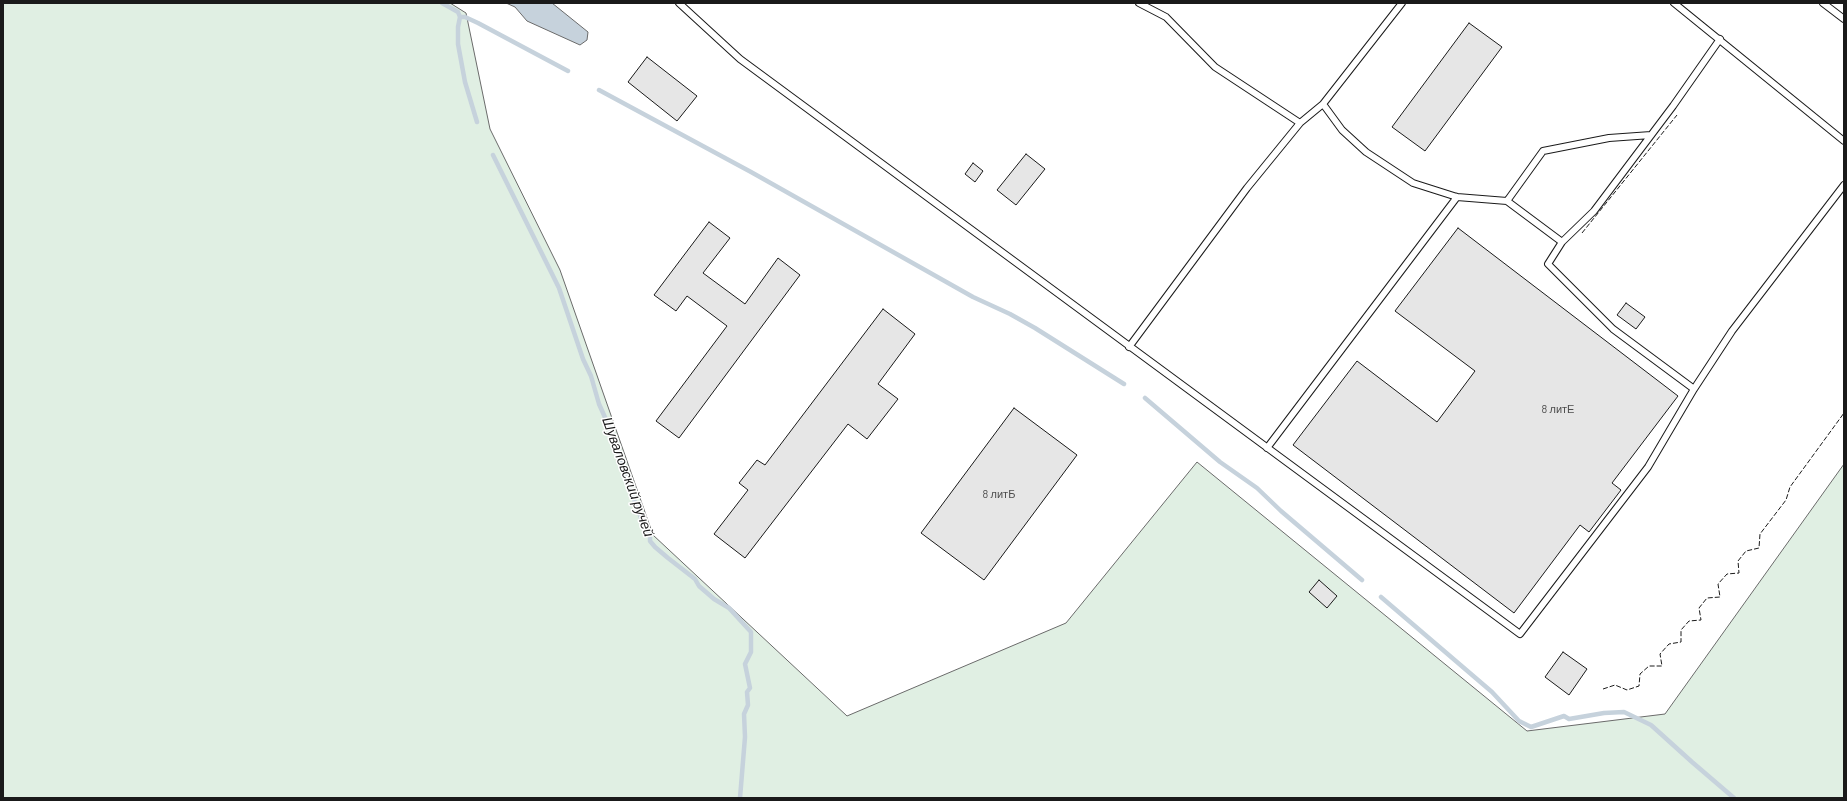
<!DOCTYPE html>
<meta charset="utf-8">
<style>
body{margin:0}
#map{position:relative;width:1847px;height:801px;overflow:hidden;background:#fff;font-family:Barlow,sans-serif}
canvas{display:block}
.frame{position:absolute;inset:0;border:4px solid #1a1a1a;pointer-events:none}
</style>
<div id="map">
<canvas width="1847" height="801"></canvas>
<div class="frame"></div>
</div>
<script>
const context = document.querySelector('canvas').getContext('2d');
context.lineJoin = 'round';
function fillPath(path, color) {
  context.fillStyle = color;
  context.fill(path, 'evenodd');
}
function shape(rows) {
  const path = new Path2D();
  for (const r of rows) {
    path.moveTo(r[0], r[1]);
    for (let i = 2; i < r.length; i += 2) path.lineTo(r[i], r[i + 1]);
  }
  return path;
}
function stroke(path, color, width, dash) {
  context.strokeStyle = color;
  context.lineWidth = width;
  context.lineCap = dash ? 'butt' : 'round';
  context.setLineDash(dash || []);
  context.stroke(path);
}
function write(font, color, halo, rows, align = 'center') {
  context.font = font + ' Barlow,sans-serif';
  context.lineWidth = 3;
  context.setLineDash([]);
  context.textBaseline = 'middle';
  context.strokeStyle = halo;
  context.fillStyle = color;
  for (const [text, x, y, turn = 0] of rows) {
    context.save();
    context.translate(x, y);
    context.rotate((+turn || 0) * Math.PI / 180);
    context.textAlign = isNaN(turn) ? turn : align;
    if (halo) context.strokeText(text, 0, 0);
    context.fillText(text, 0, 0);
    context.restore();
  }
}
const green = shape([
 [3,3,450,3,466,13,490,129,560,270,653,535,847,716,1066,623,1197,462,1527,731,1665,714,1844,464,1844,798,3,798,3,3]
]);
const water = shape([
 [506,3,552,3,588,32,587,40,580,45,527,21,515,7,506,3]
]);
const stream = shape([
 [442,3,458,12,460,17,458,27,458,44,465,82,477,122],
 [460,17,465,17,478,23,568,71],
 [599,90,751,172,973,297,1010,314,1035,328,1124,384],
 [493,155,559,288,583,359,591,376,599,404,616,442,622,461,622,468,646,531,650,536,650,541,655,547,668,558,695,579,699,586,714,599,729,608,751,632,751,652,745,664,750,688,747,692,748,705,744,714,745,737,740,798],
 [1145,398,1220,462,1257,488,1281,511,1362,580],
 [1381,597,1492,692,1519,721,1531,727,1564,716,1569,719,1604,713,1624,712,1651,725,1692,762,1734,798]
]);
const building = shape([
 [1469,23,1502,47,1425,151,1392,127,1469,23],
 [647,57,697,96,677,121,628,82,647,57],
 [1026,154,1045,169,1016,205,997,190,1026,154],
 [973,163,983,171,975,182,965,174,973,163],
 [709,222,730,238,703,273,745,304,778,258,800,275,679,438,656,421,727,326,687,296,676,311,654,295,709,222],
 [1458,228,1678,396,1612,483,1621,490,1589,532,1580,525,1514,613,1293,445,1357,361,1437,422,1475,371,1395,311,1458,228],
 [1626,303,1645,317,1636,329,1617,315,1626,303],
 [883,309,915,334,878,384,898,399,867,439,848,424,745,558,714,534,748,490,739,483,757,460,765,465,883,309],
 [1014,408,1077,455,984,580,921,533,1014,408],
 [1319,580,1337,596,1327,608,1309,592,1319,580],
 [1563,652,1587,669,1569,695,1545,677,1563,652]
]);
const lane = shape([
 [679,3,740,59,1520,634,1648,467,1694,389,1732,331,1844,185],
 [1139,3,1166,17,1215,67,1300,123],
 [1674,3,1844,141],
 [1823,3,1844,19],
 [1323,104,1342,130,1366,152,1413,183,1457,197,1507,201,1562,242,1548,264,1613,329,1694,389],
 [1507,201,1543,151,1609,138,1651,135],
 [1562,242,1594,211,1673,106,1720,39],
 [1129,347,1247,188,1300,123,1323,104,1402,3],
 [1267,448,1457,197]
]);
const fence = shape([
 [1582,233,1677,115],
 [1603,689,1615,685,1627,690,1639,686,1640,674,1649,666,1662,666,1660,654,1669,644,1681,642,1681,630,1689,621,1701,620,1699,608,1707,598,1720,597,1718,584,1727,574,1739,573,1738,561,1746,551,1759,548,1760,534,1786,500,1790,487,1844,413]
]);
const numberNames = [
 ["8 литЕ",1558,409],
 ["8 литБ",999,494]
];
const waterNames = [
 ["Шуваловский ручей",628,477,70]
];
fillPath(green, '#e0efe3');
stroke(green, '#6a6a6a', 1);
fillPath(water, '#c6d2dc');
stroke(water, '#6a6a6a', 1);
stroke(stream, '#c6d2dc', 4.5);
fillPath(building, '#e6e6e6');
stroke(building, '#1a1a1a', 1);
stroke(lane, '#1a1a1a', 8);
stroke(lane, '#fff', 6);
stroke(fence, '#1a1a1a', 1, [5, 2]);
write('11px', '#4d4d4d', null, numberNames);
write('italic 14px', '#1a1a1a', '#fff', waterNames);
</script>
